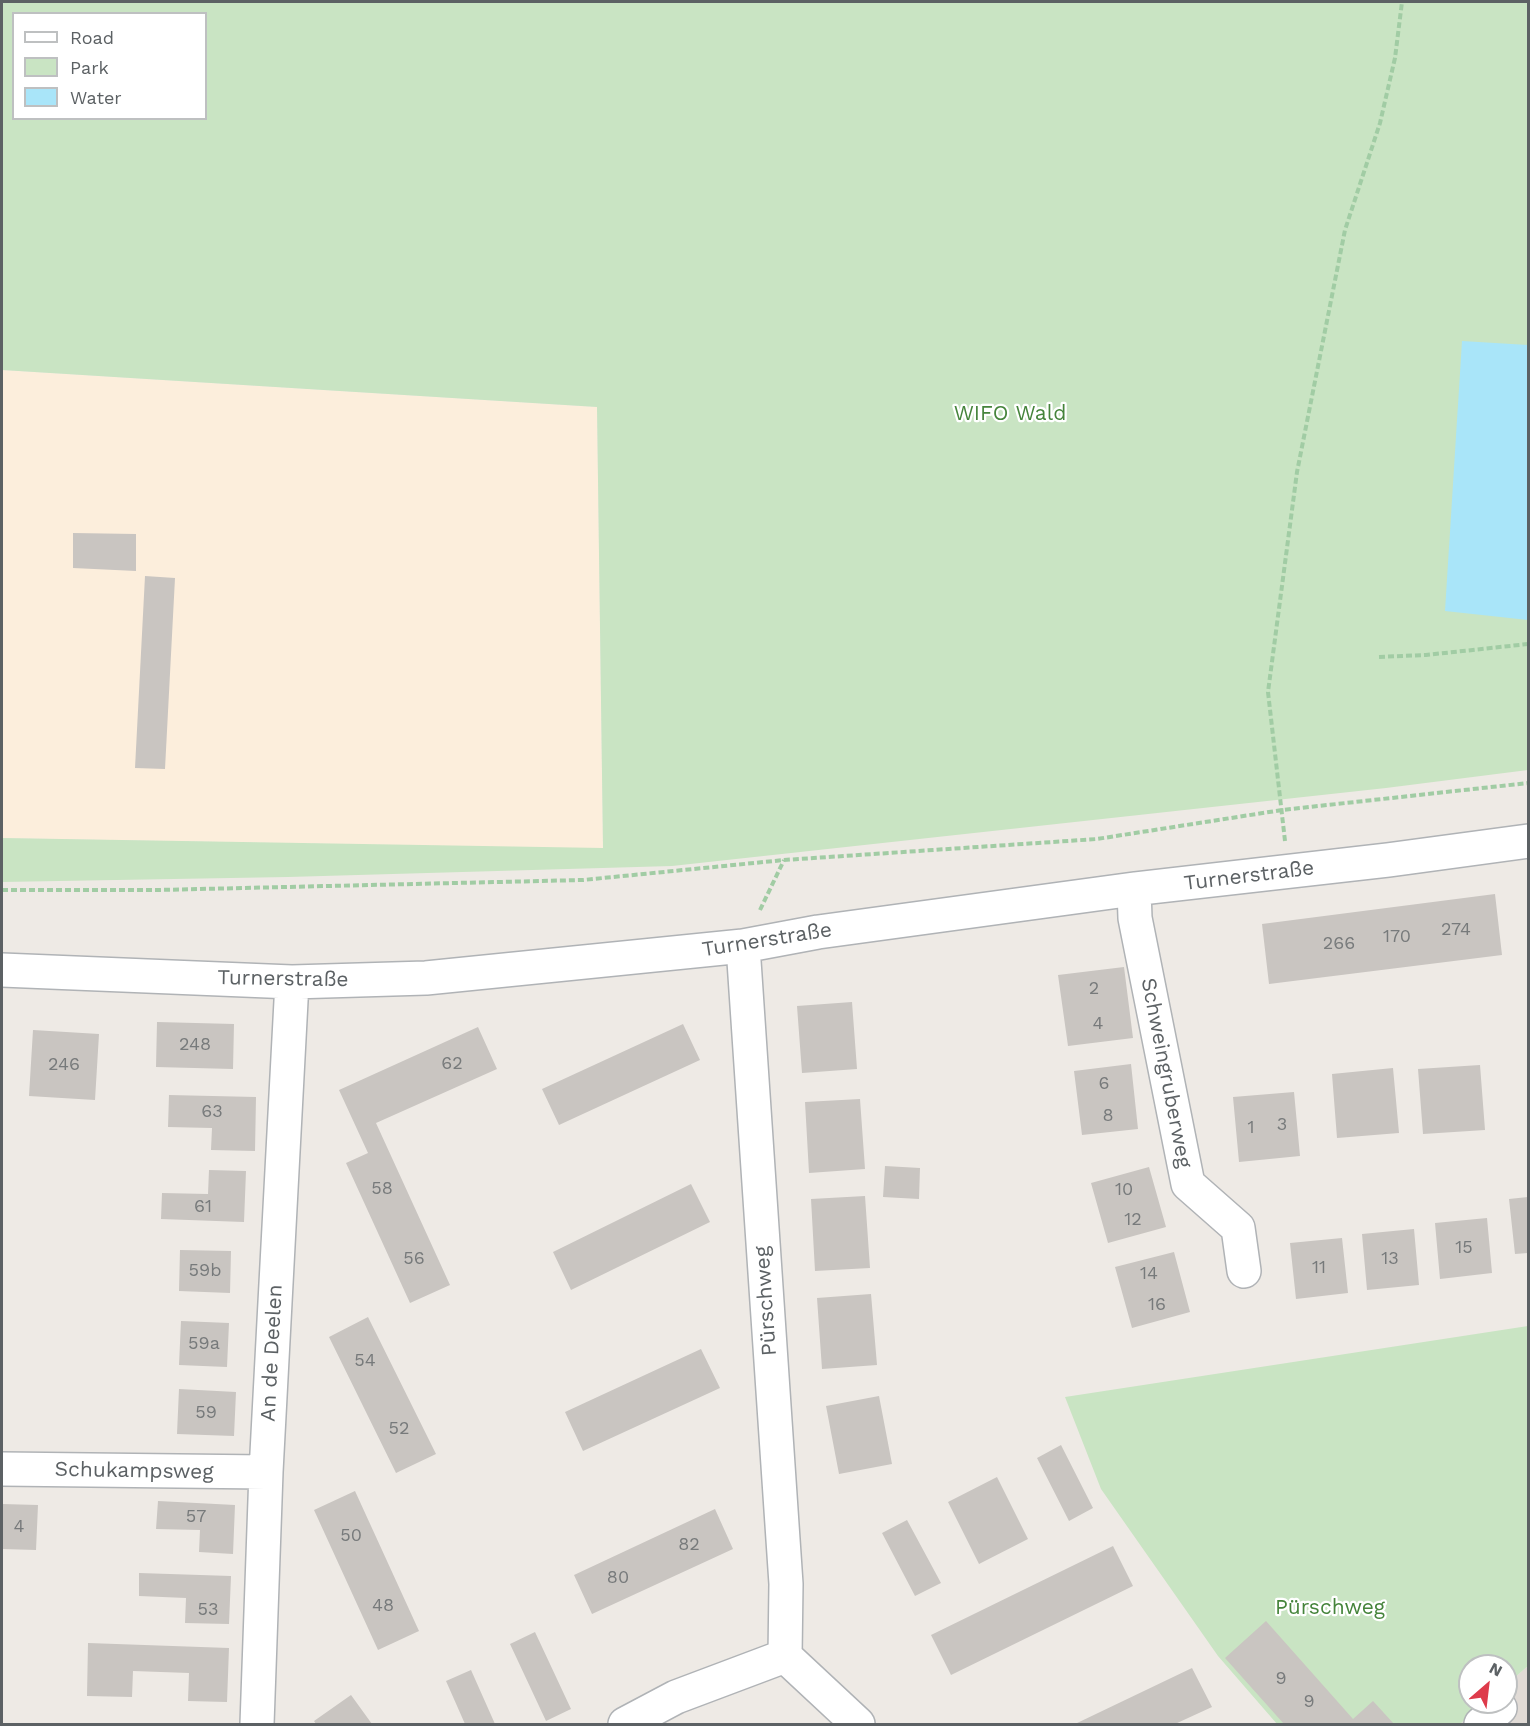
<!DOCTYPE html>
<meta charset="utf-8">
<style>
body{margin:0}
#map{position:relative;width:1530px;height:1726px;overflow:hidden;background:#eeeae5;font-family:"Work Sans",sans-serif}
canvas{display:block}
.frame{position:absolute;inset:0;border:3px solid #5c6164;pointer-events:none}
.legend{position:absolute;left:12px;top:12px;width:195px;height:108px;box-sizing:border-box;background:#fff;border:2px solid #bec0c1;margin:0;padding:8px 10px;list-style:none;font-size:18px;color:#5c6164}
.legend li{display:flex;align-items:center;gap:12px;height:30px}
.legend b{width:30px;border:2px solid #bec0c1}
.north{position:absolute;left:1458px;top:1654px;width:60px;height:60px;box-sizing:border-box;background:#fff;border:2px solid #bec0c1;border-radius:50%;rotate:28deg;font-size:16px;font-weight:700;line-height:24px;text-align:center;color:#5c6164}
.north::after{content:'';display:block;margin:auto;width:21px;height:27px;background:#de3b4b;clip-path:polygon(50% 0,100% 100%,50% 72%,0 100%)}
</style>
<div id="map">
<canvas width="1530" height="1726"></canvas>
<div class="frame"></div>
<ul class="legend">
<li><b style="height:8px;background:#fff"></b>Road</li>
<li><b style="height:16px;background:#c9e4c3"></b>Park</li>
<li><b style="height:16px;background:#a9e5f9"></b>Water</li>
</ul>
<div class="north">N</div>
</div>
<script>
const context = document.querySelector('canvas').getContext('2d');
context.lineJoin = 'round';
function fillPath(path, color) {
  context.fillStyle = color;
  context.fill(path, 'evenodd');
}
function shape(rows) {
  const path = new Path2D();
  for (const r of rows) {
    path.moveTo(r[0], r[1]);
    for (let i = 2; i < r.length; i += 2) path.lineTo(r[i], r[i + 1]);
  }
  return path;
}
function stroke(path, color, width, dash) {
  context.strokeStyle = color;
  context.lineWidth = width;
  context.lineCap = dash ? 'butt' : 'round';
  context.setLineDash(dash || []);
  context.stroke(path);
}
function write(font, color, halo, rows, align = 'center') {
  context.font = font + ' "Work Sans",sans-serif';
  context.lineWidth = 4.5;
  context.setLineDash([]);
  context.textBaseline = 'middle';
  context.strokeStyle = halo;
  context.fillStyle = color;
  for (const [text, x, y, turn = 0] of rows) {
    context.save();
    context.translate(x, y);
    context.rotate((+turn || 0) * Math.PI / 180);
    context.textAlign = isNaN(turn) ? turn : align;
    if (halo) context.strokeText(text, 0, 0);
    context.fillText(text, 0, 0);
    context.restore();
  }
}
const commercial = shape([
 [2,370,597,407,603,849,2,838]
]);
const education = shape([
 [1528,1666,1528,1724,1460,1724,1486,1702,1506,1702,1506,1685]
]);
const green = shape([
 [2,2,1528,2,1528,770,1386,788,672,866,288,877,2,882,2,838,603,848,597,407,2,370],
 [14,14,206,14,206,118,14,118],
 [1528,1326,1528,1666,1506,1685,1506,1666,1470,1666,1470,1702,1486,1702,1460,1724,1277,1724,1218,1656,1101,1489,1065,1397]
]);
const water = shape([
 [1462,341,1528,345,1528,620,1445,611]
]);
const building = shape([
 [73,533,136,534,136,571,73,568],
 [145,576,175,578,165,769,135,768],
 [1495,894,1502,955,1269,984,1262,924],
 [1124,967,1133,1038,1068,1046,1058,975],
 [852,1002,857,1069,802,1073,797,1006],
 [157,1022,234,1024,233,1069,156,1067],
 [683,1024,700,1060,559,1125,542,1089],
 [478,1027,497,1069,376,1123,450,1285,410,1303,346,1163,368,1153,339,1090],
 [33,1030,99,1034,95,1100,29,1096],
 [1131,1064,1138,1129,1082,1135,1074,1071],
 [1480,1065,1485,1130,1423,1134,1418,1069],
 [1393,1068,1399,1133,1337,1138,1332,1074],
 [1294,1092,1300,1156,1239,1162,1233,1097],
 [169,1095,256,1097,255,1151,211,1150,212,1128,168,1127],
 [860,1099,865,1169,809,1173,805,1102],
 [885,1166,920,1168,919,1199,883,1197],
 [1149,1167,1166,1227,1108,1243,1091,1183],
 [209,1170,246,1171,244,1222,161,1219,162,1193,208,1194],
 [691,1184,710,1222,571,1290,553,1252],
 [865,1196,870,1268,815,1271,811,1199],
 [1528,1197,1528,1253,1515,1254,1509,1199],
 [1487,1218,1492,1273,1440,1279,1435,1223],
 [1414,1229,1419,1285,1367,1290,1362,1234],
 [1342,1238,1348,1293,1296,1299,1290,1243],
 [180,1250,231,1251,230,1293,179,1291],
 [1174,1252,1190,1312,1132,1328,1115,1267],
 [871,1294,877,1365,822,1369,817,1298],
 [368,1317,436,1454,396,1473,329,1337],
 [181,1321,229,1323,227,1367,179,1365],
 [701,1349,720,1388,583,1451,565,1412],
 [179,1389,236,1392,234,1436,177,1434],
 [879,1396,892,1464,839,1474,826,1406],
 [1061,1445,1093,1508,1069,1521,1037,1458],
 [997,1477,1028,1539,979,1564,948,1502],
 [355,1491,419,1631,378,1650,314,1510],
 [158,1501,235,1505,233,1554,199,1552,200,1530,156,1529],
 [2,1504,38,1505,36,1550,2,1549],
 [715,1509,733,1549,592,1614,574,1575],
 [907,1520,941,1583,915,1596,882,1533],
 [1113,1546,1133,1586,951,1675,931,1635],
 [139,1573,231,1576,229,1624,185,1623,186,1598,139,1596],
 [1266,1621,1353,1719,1373,1701,1394,1724,1284,1724,1225,1658],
 [535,1632,571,1709,546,1721,510,1644],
 [88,1643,229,1648,227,1702,188,1701,189,1673,133,1671,132,1697,87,1696],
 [1192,1668,1212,1707,1175,1724,1075,1724],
 [471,1670,495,1724,465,1724,446,1681],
 [351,1695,372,1724,316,1724,314,1721]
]);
const path = shape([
 [1379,657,1426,655,1528,644],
 [1285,841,1268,692,1297,472,1345,230,1380,123,1395,58,1402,2],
 [2,890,158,890,583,880,784,860,1097,839,1282,810,1528,783],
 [760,910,784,860]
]);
const minor = shape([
 [1134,889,1135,918,1188,1184,1238,1228,1244,1271],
 [743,946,786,1584,785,1656,858,1724],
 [2,970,292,982,426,978,743,946,818,932,1134,889,1388,860,1528,841],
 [2,1469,266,1472],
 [257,1724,266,1472,292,982],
 [625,1724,676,1697,785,1656],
 [1481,1724,1500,1708]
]);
const numberNames = [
 ["274",1456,930],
 ["170",1397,937],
 ["266",1339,944],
 ["2",1094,989],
 ["4",1098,1024],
 ["248",195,1045],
 ["62",452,1064],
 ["246",64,1065],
 ["6",1104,1084],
 ["63",212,1112],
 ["8",1108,1116],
 ["3",1282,1125],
 ["1",1251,1128],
 ["58",382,1189],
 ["10",1124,1190],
 ["61",203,1207],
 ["12",1133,1220],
 ["15",1464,1248],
 ["56",414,1259],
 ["13",1390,1259],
 ["11",1319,1268],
 ["59b",205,1271],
 ["14",1149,1274],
 ["16",1157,1305],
 ["59a",204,1344],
 ["54",365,1361],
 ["59",206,1413],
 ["52",399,1429],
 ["57",196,1517],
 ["4",19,1527],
 ["50",351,1536],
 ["82",689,1545],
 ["80",618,1578],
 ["48",383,1606],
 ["53",208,1610],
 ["9",1281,1679],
 ["9",1309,1702]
];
const parkNames = [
 ["WIFO Wald",1010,414],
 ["Pürschweg",1330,1608]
];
const streetNames = [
 ["Turnerstraße",1249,876,-7],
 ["Turnerstraße",767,940,-9],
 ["Turnerstraße",283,979,1],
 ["Schweingruberweg",1166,1073,79],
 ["Pürschweg",766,1301,-94],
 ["An de Deelen",272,1353,-87],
 ["Schukampsweg",134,1471,1]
];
fillPath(commercial, '#fceedc');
fillPath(education, '#e1dbd6');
fillPath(green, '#c9e4c3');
fillPath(water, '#a9e5f9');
fillPath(building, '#c9c5c1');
stroke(minor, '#b0b3b6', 36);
stroke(path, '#a1cca4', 4, [6, 3]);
stroke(minor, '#fff', 33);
write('18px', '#777a7b', null, numberNames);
write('21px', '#45843b', '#fff', parkNames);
write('21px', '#5c6164', '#fff', streetNames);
</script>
